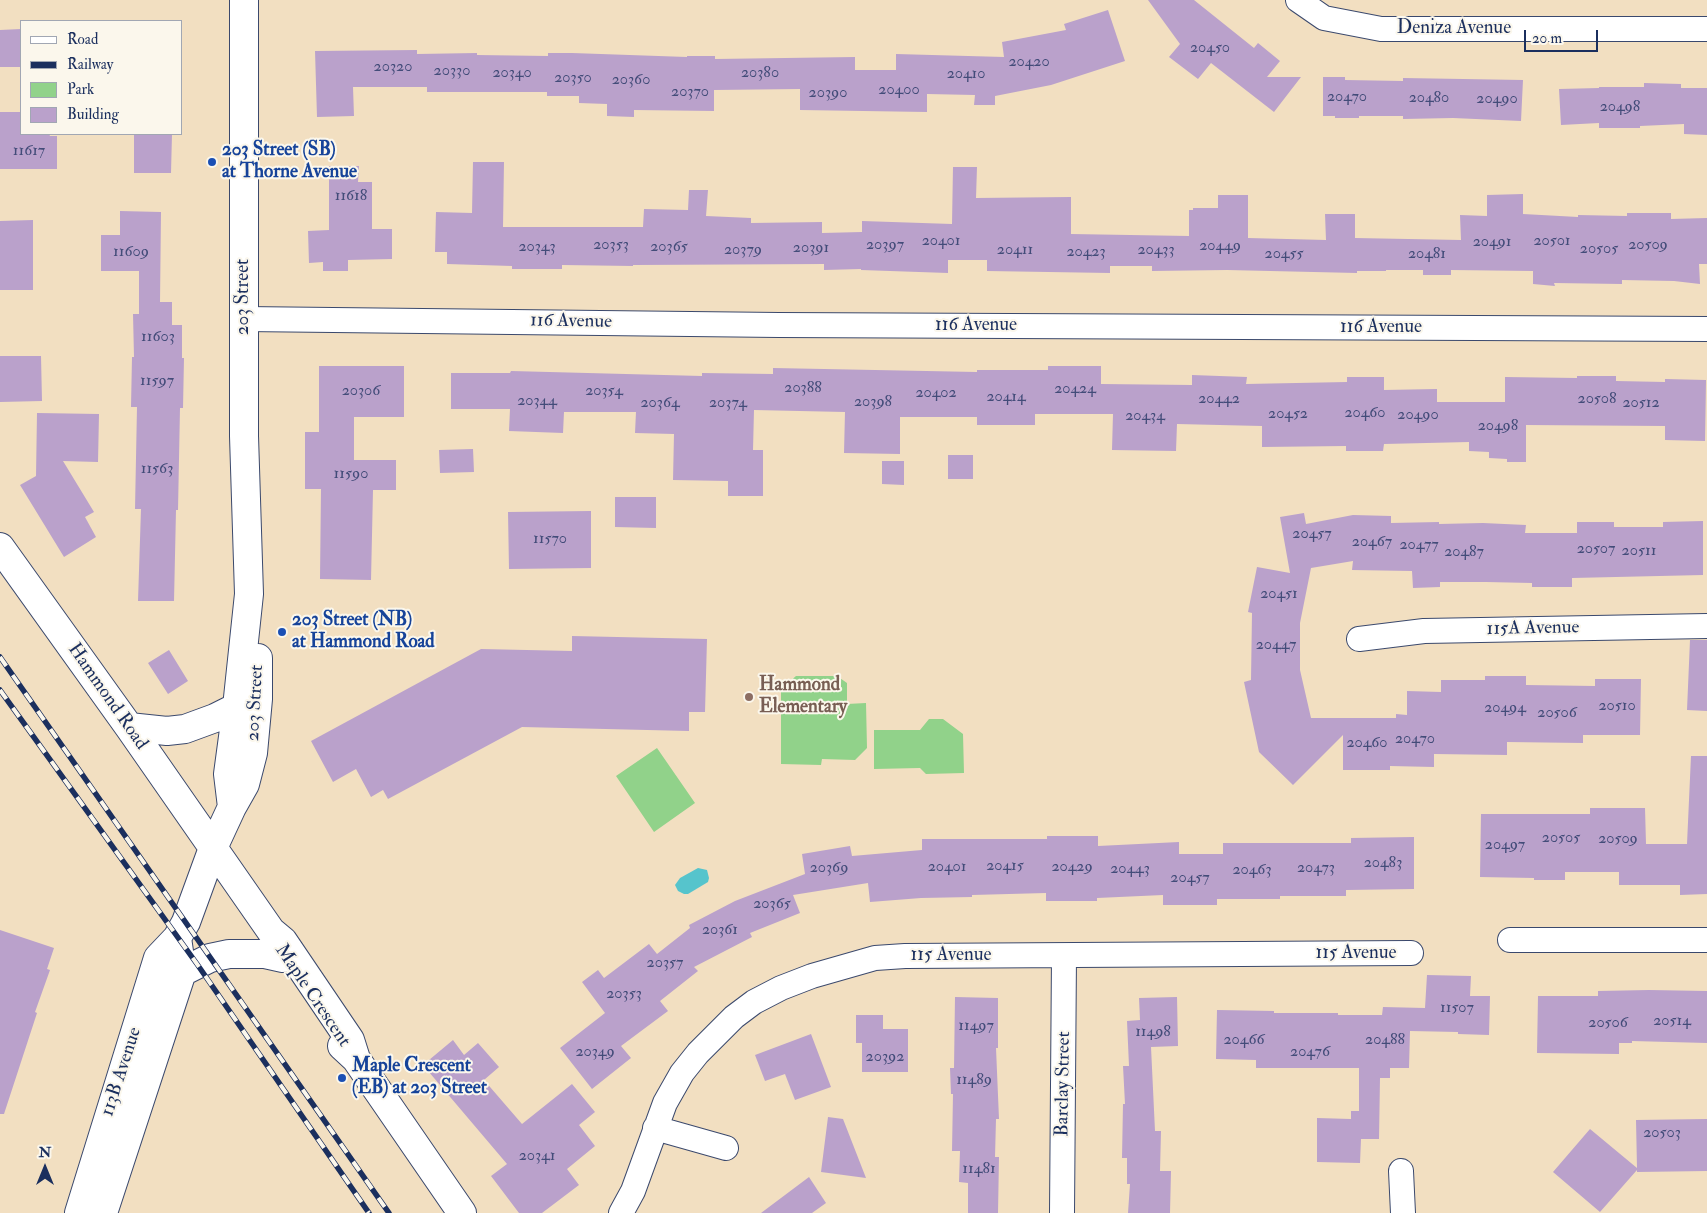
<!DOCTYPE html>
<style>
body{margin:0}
#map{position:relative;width:1707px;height:1213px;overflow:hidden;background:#f2dfc1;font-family:"IM FELL Double Pica",serif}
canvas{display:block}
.legend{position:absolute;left:20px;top:20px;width:162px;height:115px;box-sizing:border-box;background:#fbf7ec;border:1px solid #a1a7b3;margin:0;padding:6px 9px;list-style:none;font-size:15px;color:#1b2f5e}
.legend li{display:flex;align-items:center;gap:10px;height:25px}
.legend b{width:25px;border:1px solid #a1a7b3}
.north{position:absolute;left:20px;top:1143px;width:50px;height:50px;-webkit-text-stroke:4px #fbf7ec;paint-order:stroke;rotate:0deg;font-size:14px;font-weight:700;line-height:20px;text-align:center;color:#1b2f5e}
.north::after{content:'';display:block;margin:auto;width:18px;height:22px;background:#1b2f5e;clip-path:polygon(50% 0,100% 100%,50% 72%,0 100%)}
.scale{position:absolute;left:1524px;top:30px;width:74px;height:22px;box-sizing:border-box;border:2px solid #1b2f5e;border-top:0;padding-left:6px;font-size:15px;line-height:18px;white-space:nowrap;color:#1b2f5e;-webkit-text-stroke:4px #fbf7ec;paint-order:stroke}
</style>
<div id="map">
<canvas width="1707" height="1213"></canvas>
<ul class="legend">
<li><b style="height:6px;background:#fff"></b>Road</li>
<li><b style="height:6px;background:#1b2f5e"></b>Railway</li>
<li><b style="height:14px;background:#91d28a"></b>Park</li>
<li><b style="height:14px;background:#baa1cb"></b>Building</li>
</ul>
<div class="north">N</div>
<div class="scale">20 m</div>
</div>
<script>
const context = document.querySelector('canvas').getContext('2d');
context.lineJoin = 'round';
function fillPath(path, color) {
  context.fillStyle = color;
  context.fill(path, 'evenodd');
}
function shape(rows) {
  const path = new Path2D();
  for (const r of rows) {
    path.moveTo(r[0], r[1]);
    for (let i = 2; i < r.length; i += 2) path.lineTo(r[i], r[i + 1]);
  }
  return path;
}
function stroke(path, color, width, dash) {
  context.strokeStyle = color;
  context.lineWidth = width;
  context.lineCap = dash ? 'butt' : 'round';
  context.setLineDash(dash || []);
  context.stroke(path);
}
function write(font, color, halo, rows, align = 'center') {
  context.font = font + ' "IM FELL Double Pica",serif';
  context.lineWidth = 4;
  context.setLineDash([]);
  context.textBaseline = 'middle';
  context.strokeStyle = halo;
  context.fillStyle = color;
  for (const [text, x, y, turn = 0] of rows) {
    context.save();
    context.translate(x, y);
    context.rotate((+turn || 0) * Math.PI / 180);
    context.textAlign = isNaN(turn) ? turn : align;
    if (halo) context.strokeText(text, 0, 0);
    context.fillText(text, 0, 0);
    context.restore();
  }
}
const green = shape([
 [796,676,837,676,847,683,847,704,866,703,867,748,855,760,822,759,821,765,781,764,781,689],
 [929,719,943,719,963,734,964,773,926,774,920,768,874,769,874,730,920,730],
 [657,748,695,803,654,832,616,776]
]);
const water = shape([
 [698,868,707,870,709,878,708,882,688,894,684,894,678,891,675,885,680,878]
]);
const building = shape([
 [1148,0,1194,0,1254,48,1258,43,1280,61,1267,77,1301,77,1274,112,1211,63,1198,79,1169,57,1180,44],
 [1108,10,1125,61,1051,85,995,96,995,105,974,105,975,95,927,94,927,112,800,110,800,89,714,90,714,111,634,110,634,117,607,116,607,104,579,103,579,96,547,96,547,92,427,92,427,87,353,87,354,116,317,117,315,51,417,50,417,54,477,53,477,55,548,56,548,53,572,53,687,57,687,56,715,56,715,59,855,57,855,70,896,70,896,54,1004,57,1002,42,1066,30,1064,24],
 [21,29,21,67,0,67,0,30],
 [1323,77,1345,77,1345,80,1403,81,1403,78,1523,80,1521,121,1453,118,1403,119,1403,116,1359,116,1359,118,1335,118,1335,116,1323,116],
 [1644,83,1681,84,1681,88,1707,88,1707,135,1684,134,1684,124,1640,126,1640,128,1599,128,1599,123,1561,125,1559,89,1599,88,1599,87,1644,87],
 [0,112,21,112,21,134,49,134,50,136,57,136,57,169,0,169],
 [134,134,172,134,171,173,134,173],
 [473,162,504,162,503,227,643,227,644,209,688,210,689,190,708,190,706,216,751,218,751,223,822,222,822,233,862,232,862,221,952,224,953,167,977,167,976,198,1071,197,1071,234,1189,236,1189,210,1193,210,1193,208,1218,208,1218,195,1248,195,1248,238,1326,240,1325,214,1355,214,1355,238,1461,240,1460,215,1487,216,1487,195,1523,194,1523,214,1578,217,1578,215,1627,216,1627,213,1671,213,1671,219,1707,218,1707,264,1699,264,1700,284,1674,281,1622,280,1622,284,1554,283,1555,286,1533,284,1533,271,1451,270,1451,275,1423,275,1423,270,1386,270,1386,271,1357,271,1357,273,1227,270,1152,271,1152,266,1110,266,1110,273,987,271,987,260,948,260,948,273,861,270,861,269,824,270,824,264,633,265,633,266,562,265,562,269,512,269,512,266,447,264,447,252,435,252,436,212,472,213],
 [329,166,359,166,358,182,372,182,372,229,392,229,392,259,348,260,348,271,323,271,323,262,309,263,308,231,329,230],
 [120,211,161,212,160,302,172,302,172,325,182,325,182,358,184,358,183,408,180,408,178,510,176,510,174,601,138,601,141,509,135,509,137,407,131,407,132,357,134,357,133,314,139,314,139,271,101,271,101,235,120,235],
 [33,220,33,290,0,290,0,221],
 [0,356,41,356,42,401,0,402],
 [319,366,404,366,404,417,354,417,354,460,396,460,396,490,373,490,371,580,320,579,321,489,305,489,305,432,319,432],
 [1048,366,1101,366,1101,384,1192,385,1192,375,1247,377,1246,384,1347,382,1347,377,1384,377,1384,390,1437,389,1437,402,1505,402,1505,377,1577,378,1577,376,1616,376,1616,381,1665,382,1665,379,1706,380,1705,441,1665,440,1665,426,1526,425,1526,462,1507,462,1507,459,1489,458,1489,452,1469,451,1469,442,1384,444,1383,451,1346,451,1346,446,1262,447,1262,426,1177,424,1176,451,1112,450,1113,414,1035,414,1035,425,977,425,977,417,900,417,900,454,844,453,845,412,754,410,753,450,763,450,763,496,728,496,728,481,673,480,674,434,635,433,636,412,564,412,563,433,509,431,510,409,451,409,451,373,510,373,511,371,702,376,702,373,773,374,773,368,977,372,977,370,1048,370],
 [37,413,99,414,98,462,63,461,94,512,85,517,96,537,64,557,20,485,36,476],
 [473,449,474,472,440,473,439,450],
 [948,455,973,455,973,479,948,479],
 [882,461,904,461,904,485,882,484],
 [615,497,656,497,656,528,615,527],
 [591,511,591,568,509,569,508,512],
 [1304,513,1306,524,1353,515,1391,516,1391,523,1439,522,1439,524,1483,523,1526,525,1525,533,1577,533,1577,522,1614,522,1614,527,1663,527,1663,522,1703,521,1703,575,1572,578,1572,587,1532,587,1532,583,1486,582,1440,582,1440,587,1413,588,1412,571,1352,570,1353,561,1311,568,1300,623,1300,670,1311,718,1396,718,1396,714,1407,715,1407,691,1441,692,1441,680,1485,680,1485,676,1526,676,1526,685,1595,686,1595,679,1641,679,1640,735,1583,735,1583,743,1507,742,1507,755,1434,754,1434,767,1390,766,1390,770,1343,770,1343,735,1293,785,1259,752,1244,682,1251,680,1252,613,1248,612,1257,567,1290,573,1280,517],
 [572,636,707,639,705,712,689,712,689,731,522,727,388,799,383,790,371,797,356,769,333,782,311,741,481,649,572,651],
 [1690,640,1707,640,1707,711,1687,710],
 [169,650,188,681,168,694,148,663],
 [1691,756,1707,756,1707,894,1680,895,1680,885,1619,885,1619,872,1565,872,1565,880,1534,880,1534,878,1480,877,1481,814,1590,814,1590,808,1645,808,1646,844,1687,844],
 [1047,836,1098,836,1098,846,1179,842,1179,854,1223,854,1223,843,1351,843,1351,838,1414,837,1414,889,1346,890,1346,896,1280,896,1280,899,1217,899,1217,905,1163,905,1163,895,1097,898,1097,901,1046,901,1046,893,972,895,972,897,921,898,870,902,868,883,793,895,800,913,750,933,752,937,694,967,698,971,660,1001,668,1011,621,1046,631,1058,592,1089,560,1048,605,1013,582,982,598,970,604,978,649,944,657,954,690,928,689,925,735,901,805,874,802,854,850,846,852,856,922,850,922,839,1047,839],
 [0,930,54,948,47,969,50,970,35,1012,37,1013,4,1114,0,1114],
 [1427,975,1471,976,1470,996,1490,996,1489,1035,1458,1034,1458,1032,1410,1031,1409,1068,1390,1068,1390,1078,1380,1078,1379,1139,1361,1139,1360,1163,1317,1162,1317,1118,1351,1119,1351,1111,1359,1111,1359,1068,1256,1068,1256,1060,1216,1059,1217,1010,1274,1011,1274,1013,1338,1013,1338,1015,1382,1015,1383,1007,1425,1008],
 [1649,990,1707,991,1707,1043,1632,1041,1632,1043,1619,1043,1619,1054,1537,1053,1538,996,1598,996,1598,991],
 [955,997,998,998,998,1048,996,1048,999,1119,996,1119,995,1157,999,1157,998,1213,968,1213,968,1183,959,1182,960,1151,952,1151,953,1094,951,1094,950,1068,954,1068],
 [1177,997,1178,1046,1151,1047,1155,1131,1161,1131,1160,1171,1171,1171,1170,1213,1128,1213,1130,1184,1127,1184,1127,1158,1122,1158,1123,1104,1125,1104,1123,1066,1129,1066,1127,1021,1140,1020,1139,998],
 [856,1015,883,1015,883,1029,908,1029,908,1072,862,1072,862,1043,856,1043],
 [811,1034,831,1087,795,1100,785,1074,765,1081,755,1055],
 [453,1040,464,1055,478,1043,499,1067,484,1080,522,1124,572,1084,595,1112,579,1125,595,1146,567,1169,579,1185,542,1213,519,1213,491,1176,507,1164,423,1065],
 [828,1117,843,1119,866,1178,821,1172],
 [1707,1119,1707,1171,1637,1172,1637,1170,1600,1212,1553,1172,1590,1129,1637,1168,1636,1120],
 [809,1177,826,1203,812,1213,761,1213]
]);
const street = shape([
 [1298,0,1324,18,1381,29,1707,29],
 [244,319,779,325,1707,329],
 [1359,639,1424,631,1707,626],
 [1510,940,1707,940],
 [655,1128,726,1148],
 [1401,1171,1403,1213],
 [621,1213,633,1191,665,1103,682,1073,698,1053,734,1017,754,1002,781,988,812,976,875,958,905,956,1411,953],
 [1062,1213,1064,956]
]);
const secondary = shape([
 [0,547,129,727,271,931,283,941,350,1040,356,1059],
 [129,727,167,731,185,729,215,718,237,707],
 [232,807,228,774,237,707,249,594,244,436,244,0],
 [182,972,210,958,229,954,265,954,283,958],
 [342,1046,356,1059,462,1213],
 [79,1213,158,958,177,938,186,922,213,848,232,807,245,784,253,753,258,699,258,658],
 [103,1213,182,972,177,938]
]);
const rail = shape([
 [0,657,389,1213],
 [0,690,197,964,369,1213]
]);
const markers = [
 [212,162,5,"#1a4fb4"],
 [282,632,5,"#1a4fb4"],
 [749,697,5,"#8d6e63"],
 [342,1078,5,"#1a4fb4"]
];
const numberNames = [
 ["20450",1210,49],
 ["20420",1029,63],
 ["20320",393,68],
 ["20330",452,72],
 ["20340",512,74],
 ["20380",760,74],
 ["20410",966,75],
 ["20350",573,79],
 ["20360",631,81],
 ["20400",899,91],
 ["20370",690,93],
 ["20390",828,94],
 ["20470",1347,98],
 ["20480",1429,99],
 ["20490",1497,100],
 ["20498",1620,108],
 ["11617",29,152],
 ["11618",351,197],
 ["20401",941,242],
 ["20501",1552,242],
 ["20491",1492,243],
 ["20353",611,246],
 ["20397",885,246],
 ["20509",1648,246],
 ["20449",1220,247],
 ["20343",537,248],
 ["20365",669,248],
 ["20391",811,249],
 ["20505",1599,250],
 ["20379",743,251],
 ["20411",1015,251],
 ["20433",1156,251],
 ["11609",131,253],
 ["20423",1086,253],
 ["20455",1284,255],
 ["20481",1427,255],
 ["11603",158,338],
 ["11597",157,382],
 ["20388",803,389],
 ["20424",1075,390],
 ["20306",361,392],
 ["20354",604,392],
 ["20402",936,394],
 ["20414",1006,398],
 ["20442",1219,400],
 ["20508",1597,400],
 ["20344",537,402],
 ["20398",873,403],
 ["20364",660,404],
 ["20374",728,404],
 ["20512",1641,404],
 ["20460",1365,414],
 ["20452",1288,415],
 ["20490",1418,416],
 ["20434",1145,417],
 ["20498",1498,427],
 ["11563",157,470],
 ["11590",351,475],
 ["20457",1312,535],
 ["11570",550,540],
 ["20467",1372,543],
 ["20477",1419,546],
 ["20507",1596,550],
 ["20511",1639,552],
 ["20487",1464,553],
 ["20451",1279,595],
 ["20447",1276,646],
 ["20510",1617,707],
 ["20494",1505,709],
 ["20506",1557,714],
 ["20470",1415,740],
 ["20460",1367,744],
 ["20505",1561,839],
 ["20509",1618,840],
 ["20497",1505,846],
 ["20483",1383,864],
 ["20415",1005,867],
 ["20401",947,868],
 ["20429",1072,868],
 ["20369",829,869],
 ["20473",1316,869],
 ["20443",1130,870],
 ["20463",1252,871],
 ["20457",1190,879],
 ["20365",772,905],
 ["20361",720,931],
 ["20357",665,964],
 ["20353",624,995],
 ["11507",1457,1009],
 ["20514",1672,1022],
 ["20506",1608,1024],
 ["11497",976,1027],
 ["11498",1153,1033],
 ["20466",1244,1041],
 ["20488",1385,1041],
 ["20349",595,1053],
 ["20476",1310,1053],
 ["20392",885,1058],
 ["11489",974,1081],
 ["20503",1662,1134],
 ["20341",537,1157],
 ["11481",979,1170]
];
const streetNames = [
 ["Deniza Avenue",1454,29],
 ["203 Street",244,297,-90],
 ["116 Avenue",571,322,1],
 ["116 Avenue",976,326],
 ["116 Avenue",1381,328],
 ["115A Avenue",1533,629,-1],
 ["Hammond Road",107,697,55],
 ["203 Street",256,703,-87],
 ["115 Avenue",1356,954],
 ["115 Avenue",951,956],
 ["Maple Crescent",312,996,56],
 ["113B Avenue",122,1072,-72],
 ["Barclay Street",1064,1084,-89]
];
const transitNames = [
 ["203 Street (SB)",222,151],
 ["at Thorne Avenue",222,173],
 ["203 Street (NB)",292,621],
 ["at Hammond Road",292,643],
 ["Maple Crescent",352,1067],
 ["(EB) at 203 Street",352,1089]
];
const educationNames = [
 ["Hammond",759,686],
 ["Elementary",759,708]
];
fillPath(green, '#91d28a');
fillPath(water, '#56c4cc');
fillPath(building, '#baa1cb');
stroke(street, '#3b496d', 26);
stroke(secondary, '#3b496d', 30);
stroke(street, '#fff', 24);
stroke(secondary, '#fff', 28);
stroke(rail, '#1b2f5e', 5.5);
stroke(rail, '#fbf7ec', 4, [11]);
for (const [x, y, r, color] of markers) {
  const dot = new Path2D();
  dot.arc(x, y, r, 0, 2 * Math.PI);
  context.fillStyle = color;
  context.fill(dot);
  stroke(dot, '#fbf7ec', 2);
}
write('16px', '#434c79', null, numberNames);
write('19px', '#1b2f5e', '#fbf7ec', streetNames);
write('bold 19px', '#164399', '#fbf7ec', transitNames, 'left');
write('bold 19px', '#785e54', '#fbf7ec', educationNames, 'left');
</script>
